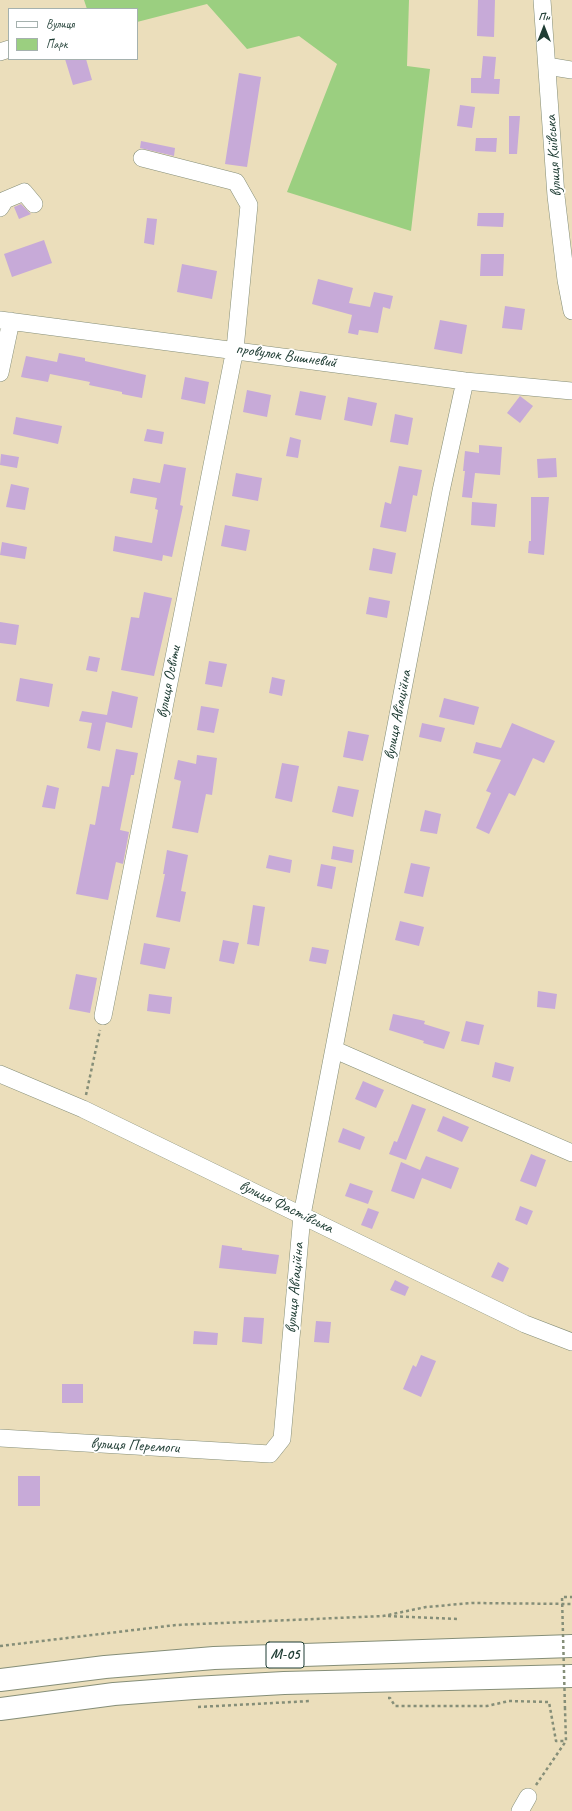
<!DOCTYPE html>
<meta charset="utf-8">
<style>
body{margin:0}
#map{position:relative;width:572px;height:1811px;overflow:hidden;background:#ebdebb;font-family:Caveat,sans-serif}
canvas{display:block}
.legend{position:absolute;left:8px;top:8px;width:130px;height:52px;box-sizing:border-box;background:#fff;border:1px solid #a5b1ae;margin:0;padding:5px 7px;list-style:none;font-size:12px;color:#1f3d34}
.legend li{display:flex;align-items:center;gap:8px;height:20px}
.legend b{width:20px;border:1px solid #a5b1ae}
.north{position:absolute;left:524px;top:8px;width:40px;height:40px;-webkit-text-stroke:3px #fff;paint-order:stroke;rotate:0deg;font-size:11px;font-weight:700;line-height:16px;text-align:center;color:#1f3d34}
.north::after{content:'';display:block;margin:auto;width:14px;height:18px;background:#1f3d34;clip-path:polygon(50% 0,100% 100%,50% 72%,0 100%)}
</style>
<div id="map">
<canvas width="572" height="1811"></canvas>
<ul class="legend">
<li><b style="height:5px;background:#fff"></b>Вулиця</li>
<li><b style="height:11px;background:#9bcf80"></b>Парк</li>
</ul>
<div class="north">Пн</div>
</div>
<script>
const context = document.querySelector('canvas').getContext('2d');
context.lineJoin = 'round';
function fillPath(path, color) {
  context.fillStyle = color;
  context.fill(path, 'evenodd');
}
function shape(rows) {
  const path = new Path2D();
  for (const r of rows) {
    path.moveTo(r[0], r[1]);
    for (let i = 2; i < r.length; i += 2) path.lineTo(r[i], r[i + 1]);
  }
  return path;
}
function stroke(path, color, width, dash) {
  context.strokeStyle = color;
  context.lineWidth = width;
  context.lineCap = dash ? 'butt' : 'round';
  context.setLineDash(dash || []);
  context.stroke(path);
}
function write(font, color, halo, rows, align = 'center') {
  context.font = font + ' Caveat,sans-serif';
  context.lineWidth = 3.5;
  context.setLineDash([]);
  context.textBaseline = 'middle';
  context.strokeStyle = halo;
  context.fillStyle = color;
  for (const [text, x, y, turn = 0] of rows) {
    context.save();
    context.translate(x, y);
    context.rotate((+turn || 0) * Math.PI / 180);
    context.textAlign = isNaN(turn) ? turn : align;
    if (halo) context.strokeText(text, 0, 0);
    context.fillText(text, 0, 0);
    context.restore();
  }
}
const green = shape([
 [84,0,409,0,407,66,430,69,411,231,287,192,337,64,299,36,247,49,207,4,137,22,137,9,87,9]
]);
const building = shape([
 [478,0,495,0,494,37,477,36],
 [483,56,496,57,494,79,500,79,499,94,471,93,471,78,481,78],
 [65,59,86,59,92,80,73,85],
 [239,73,261,77,247,167,225,164],
 [460,105,475,107,472,128,457,126],
 [509,116,520,116,517,154,509,154],
 [476,138,497,138,496,152,475,151],
 [141,141,175,148,174,156,140,148],
 [21,204,31,214,19,219,14,207],
 [478,213,504,213,503,227,477,226],
 [147,218,157,219,154,245,144,243],
 [44,240,52,263,12,277,4,254],
 [481,254,504,254,503,276,480,276],
 [182,264,217,271,212,299,177,292],
 [318,279,353,288,349,303,370,307,374,292,393,296,390,309,383,307,378,333,359,330,358,335,348,333,352,315,312,304],
 [505,306,525,309,522,330,502,328],
 [440,320,467,325,462,354,434,349],
 [59,353,85,358,85,361,146,375,142,398,122,394,122,392,89,385,90,382,50,374,48,382,21,377,26,356,57,362],
 [185,377,209,382,205,404,181,399],
 [247,390,271,395,267,417,243,412],
 [300,391,326,396,321,420,295,415],
 [520,396,533,406,520,423,507,413],
 [348,397,377,403,372,426,344,420],
 [395,414,413,418,408,445,390,442],
 [16,417,62,426,58,444,13,434],
 [147,429,164,432,162,444,144,441],
 [290,437,301,440,298,458,286,456],
 [479,445,502,447,500,475,475,473,472,498,462,497,465,471,463,471,465,451,479,453],
 [1,454,19,457,17,468,0,465],
 [556,458,557,477,538,478,537,459],
 [164,464,186,468,180,505,183,506,172,557,163,555,162,561,113,551,115,536,152,543,158,510,155,509,157,498,130,493,133,478,160,483],
 [399,466,422,470,417,496,413,495,406,532,380,527,385,502,391,504],
 [236,473,262,478,258,501,232,496],
 [11,484,29,488,25,510,6,507],
 [531,497,549,497,544,555,528,553,529,541,531,541],
 [472,502,497,504,495,527,471,525],
 [225,525,250,530,246,551,221,546],
 [2,542,27,547,25,559,0,555],
 [373,548,396,553,392,574,369,570],
 [144,592,172,598,154,676,121,670,131,617,139,618],
 [369,597,390,601,387,618,366,614],
 [0,622,19,625,16,645,0,643],
 [89,656,100,658,97,672,86,670],
 [209,661,227,664,222,687,205,684],
 [272,677,285,680,282,696,269,693],
 [20,678,53,684,49,707,16,701],
 [112,691,138,697,132,728,106,722,100,751,87,748,92,723,79,721,82,711,107,715],
 [444,698,479,707,474,725,439,717],
 [201,706,219,709,214,733,197,730],
 [422,723,445,728,441,742,419,737],
 [512,723,555,741,544,763,533,758,515,796,509,793,489,834,476,828,491,793,486,791,501,760,473,753,476,742,501,748],
 [348,731,369,735,363,761,343,757],
 [116,749,138,753,134,775,131,775,120,830,129,832,123,864,116,862,108,900,76,894,90,824,95,825,102,786,109,787],
 [197,755,217,758,212,795,206,794,198,833,172,828,181,781,174,779,178,760,196,764],
 [282,763,299,766,292,802,275,798],
 [47,785,59,788,55,809,42,807],
 [338,786,359,790,353,817,332,812],
 [425,810,441,814,437,834,420,831],
 [333,846,354,850,352,863,331,859],
 [167,850,188,855,181,891,186,892,180,922,156,917,165,874,163,874],
 [269,855,292,860,290,873,266,868],
 [411,863,430,867,423,897,404,893],
 [321,864,336,867,332,889,317,886],
 [253,905,265,907,259,946,247,944],
 [400,921,424,927,419,946,395,940],
 [223,940,239,943,234,964,219,961],
 [144,943,170,948,165,969,140,964],
 [312,947,329,950,326,964,309,961],
 [76,974,97,978,90,1013,69,1009],
 [538,991,557,994,555,1009,537,1007],
 [149,994,172,997,170,1014,147,1011],
 [393,1014,425,1021,424,1024,450,1032,444,1049,423,1043,424,1041,389,1030],
 [466,1021,484,1025,479,1045,461,1041],
 [495,1062,514,1067,510,1082,492,1077],
 [363,1081,384,1090,376,1108,355,1099],
 [412,1104,426,1109,406,1160,389,1154,394,1141,397,1142],
 [443,1116,469,1127,462,1142,437,1131],
 [343,1128,365,1137,360,1150,338,1142],
 [531,1154,546,1160,536,1187,520,1181],
 [426,1156,459,1168,451,1189,422,1178,414,1199,391,1191,401,1162,420,1170],
 [350,1183,373,1191,368,1204,345,1196],
 [520,1206,533,1211,527,1225,515,1220],
 [368,1208,379,1212,372,1229,361,1225],
 [222,1245,242,1248,242,1250,279,1255,276,1274,219,1268],
 [498,1262,509,1268,503,1282,491,1277],
 [395,1280,409,1287,405,1296,390,1290],
 [244,1317,264,1318,262,1344,242,1342],
 [316,1321,331,1322,329,1343,314,1342],
 [194,1331,218,1333,217,1345,193,1344],
 [421,1355,436,1361,421,1397,403,1389,413,1365,416,1367],
 [62,1384,83,1384,83,1403,62,1403],
 [18,1476,40,1476,40,1506,18,1506]
]);
const path = shape([
 [86,1095,100,1030],
 [388,1616,459,1619],
 [0,1646,176,1625,383,1616,426,1607,472,1603,572,1604],
 [388,1698,390,1698,395,1706,487,1706,509,1701,549,1702,556,1741,566,1741],
 [198,1707,311,1701],
 [536,1785,566,1741,565,1709]
]);
const minor = shape([
 [542,0,556,196,566,280,572,311],
 [0,52,9,49],
 [547,66,572,70],
 [0,208,5,200,24,192,34,204],
 [0,320,465,381,572,391],
 [0,373,11,321],
 [103,1016,235,349,249,205,236,182,142,158],
 [335,1050,572,1153],
 [0,1074,83,1109,525,1324,572,1342],
 [0,1438,270,1454,282,1439,302,1215,441,491,465,381],
 [520,1811,528,1797]
]);
const highway = shape([
 [0,1680,105,1667,214,1658,572,1646],
 [0,1709,114,1694,194,1688,284,1683,572,1676]
]);
const pathBridge = shape([
 [565,1709,562,1597,572,1597]
]);
const shields = [
 [285,1655,38]
];
const shieldNames = [
 ["М-05",285,1655]
];
const streetNames = [
 ["вулиця Київська",554,156,-94],
 ["провулок Вишневий",286,356,8],
 ["вулиця Освіти",169,682,-79],
 ["вулиця Авіаційна",398,715,-79],
 ["вулиця Фастівська",286,1207,26],
 ["вулиця Авіаційна",295,1288,-85],
 ["вулиця Перемоги",135,1446,3]
];
fillPath(green, '#9bcf80');
fillPath(building, '#c7aad8');
stroke(minor, '#858e78', 18);
stroke(highway, '#858e78', 24);
stroke(path, '#858e78', 2.5, [3, 3]);
stroke(minor, '#fff', 17);
stroke(highway, '#fff', 22);
stroke(pathBridge, '#858e78', 2.5, [3, 3]);
for (const [x, y, w] of shields) {
  const box = new Path2D();
  box.roundRect(x - w / 2, y - 13, w, 26, 3);
  context.fillStyle = '#fff';
  context.fill(box);
  stroke(box, '#1f3d34', 1);
}
write('bold 15px', '#1f3d34', null, shieldNames);
write('16px', '#1f3d34', '#fff', streetNames);
</script>
